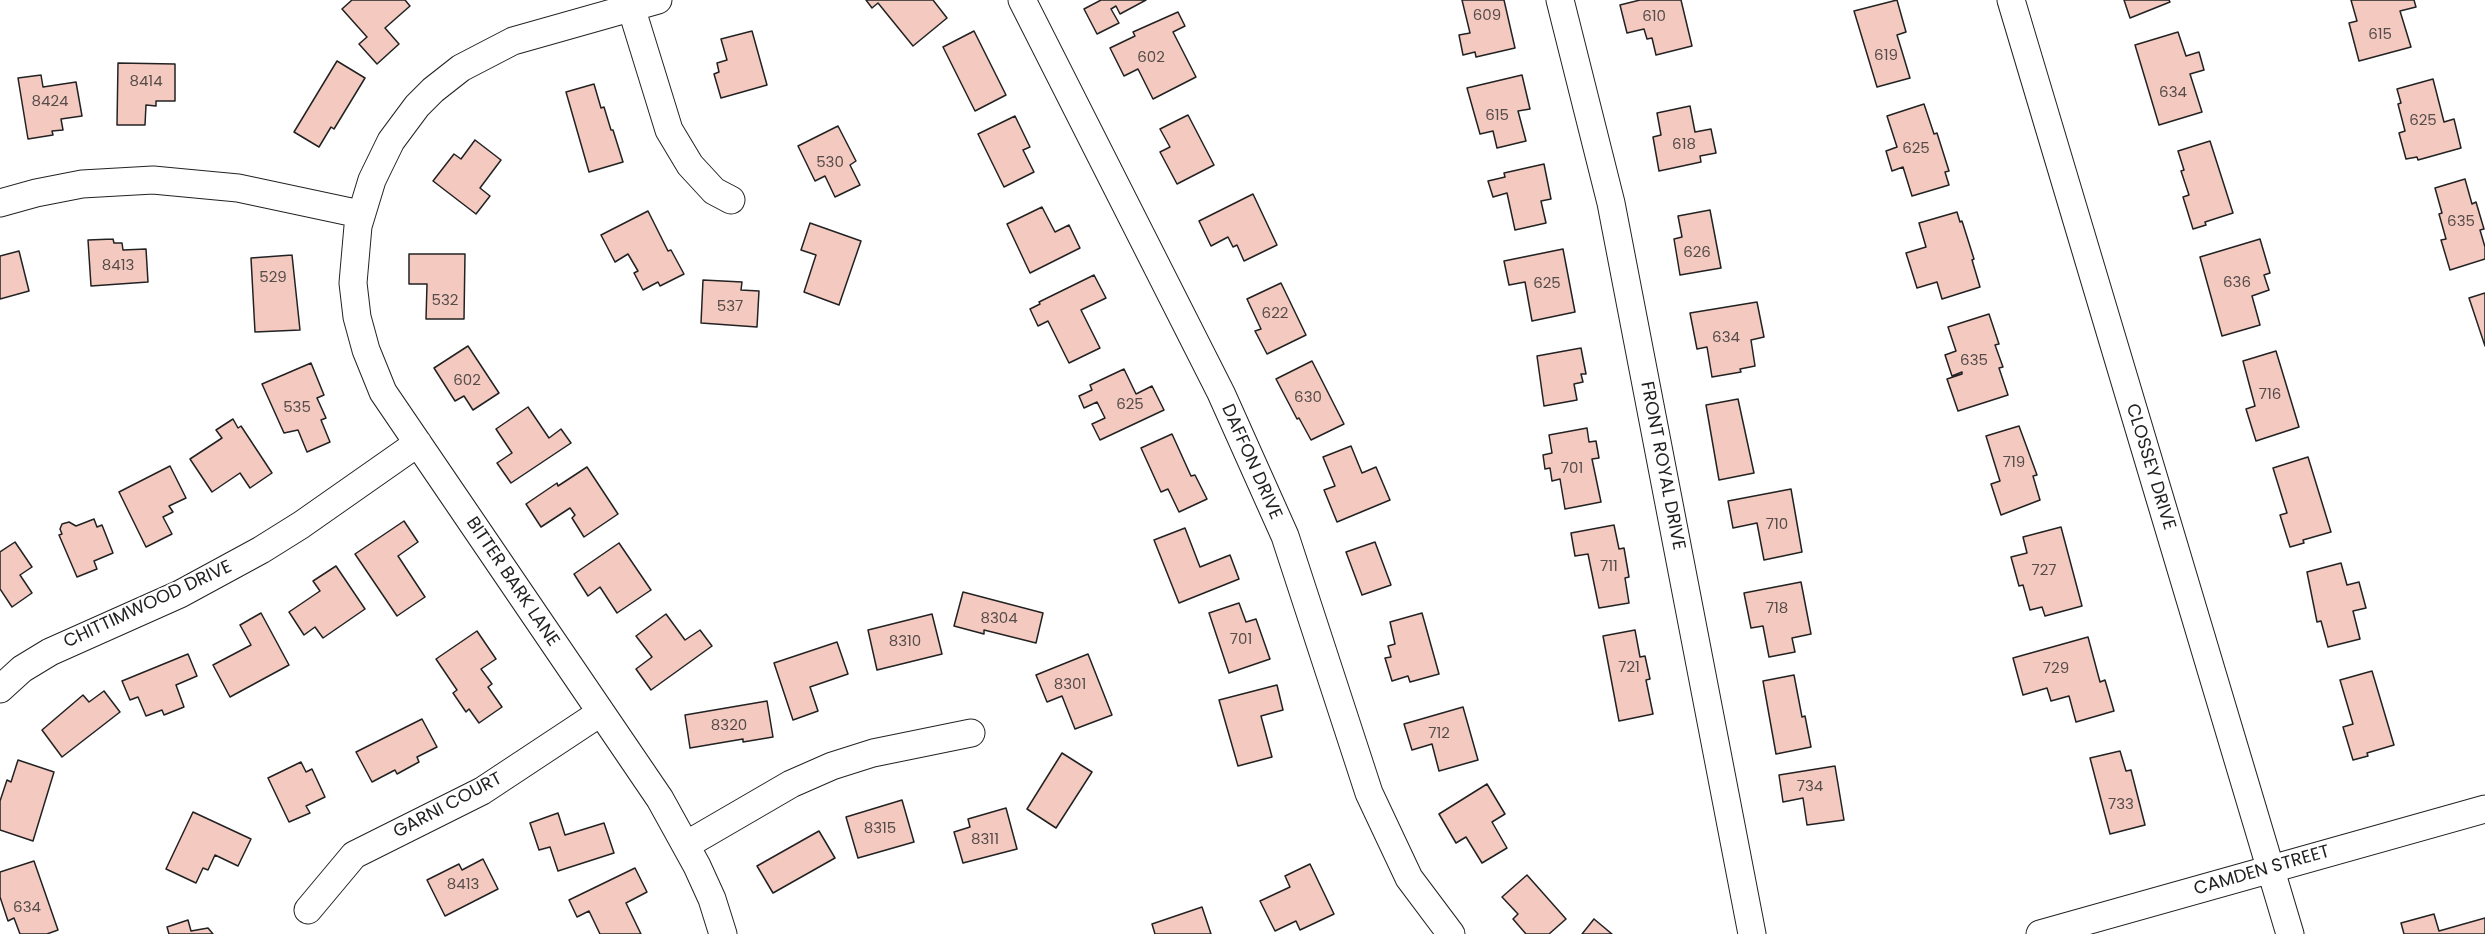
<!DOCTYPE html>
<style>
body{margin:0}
canvas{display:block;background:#fff}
</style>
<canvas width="2485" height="934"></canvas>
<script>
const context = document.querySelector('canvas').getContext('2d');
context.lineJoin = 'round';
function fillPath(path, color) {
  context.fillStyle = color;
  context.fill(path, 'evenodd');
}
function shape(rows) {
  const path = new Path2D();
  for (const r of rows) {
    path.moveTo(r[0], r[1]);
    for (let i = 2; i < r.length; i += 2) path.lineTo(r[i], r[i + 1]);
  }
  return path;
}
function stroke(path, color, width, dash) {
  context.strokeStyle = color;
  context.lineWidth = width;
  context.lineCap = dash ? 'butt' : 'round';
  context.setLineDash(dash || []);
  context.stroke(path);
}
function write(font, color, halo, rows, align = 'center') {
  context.font = font + ' Poppins,sans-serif';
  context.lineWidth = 4.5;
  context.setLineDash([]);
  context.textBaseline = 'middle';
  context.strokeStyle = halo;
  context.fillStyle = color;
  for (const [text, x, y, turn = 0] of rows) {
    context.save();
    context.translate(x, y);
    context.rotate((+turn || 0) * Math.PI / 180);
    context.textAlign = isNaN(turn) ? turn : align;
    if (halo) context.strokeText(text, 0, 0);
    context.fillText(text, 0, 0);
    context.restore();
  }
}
const building = shape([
 [352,0,405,0,410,6,385,28,399,44,377,64,359,44,367,37,342,9,352,0],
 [866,0,933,0,947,18,913,46,878,3,872,8,866,0],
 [1101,0,1146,0,1120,14,1116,6,1111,9,1119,23,1097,34,1084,9,1101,0],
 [1462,0,1504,0,1515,48,1476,57,1475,52,1463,55,1459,35,1470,33,1462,0],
 [1640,0,1681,0,1692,46,1656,55,1652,38,1647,39,1644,29,1627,33,1620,5,1640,0],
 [1897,0,1906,32,1897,35,1910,78,1877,87,1854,11,1897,0],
 [2124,0,2169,0,2170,2,2130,18,2124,0],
 [2351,0,2414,0,2416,7,2400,11,2411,47,2359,61,2349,23,2357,21,2351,0],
 [1178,12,1185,26,1173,32,1196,77,1153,99,1138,69,1124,76,1110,48,1135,36,1133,32,1178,12],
 [752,31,767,85,721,98,714,74,719,72,717,63,727,60,721,39,752,31],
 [974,31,1006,95,975,111,943,47,974,31],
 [2178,32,2186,56,2199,52,2204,70,2190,74,2202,112,2159,125,2135,45,2178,32],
 [337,61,365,78,334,129,331,127,319,147,294,132,337,61],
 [118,63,175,64,175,101,156,101,156,106,146,105,145,125,117,125,118,63],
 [41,75,43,87,76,82,82,116,61,119,63,130,52,131,53,135,28,139,18,78,41,75],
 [1522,75,1530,109,1518,111,1526,141,1497,148,1493,131,1480,134,1467,88,1522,75],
 [2433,79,2444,122,2454,119,2461,148,2418,160,2417,157,2406,159,2399,133,2405,131,2398,104,2401,103,2397,89,2433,79],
 [594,84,601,108,604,107,611,130,613,130,623,162,589,172,566,92,594,84],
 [1924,104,1934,134,1937,133,1949,171,1945,172,1949,185,1912,196,1903,167,1892,171,1886,151,1897,147,1887,116,1924,104],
 [1690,106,1695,132,1711,129,1716,153,1700,156,1701,162,1659,171,1653,137,1661,135,1657,113,1690,106],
 [1188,115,1214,165,1177,184,1160,152,1170,147,1160,129,1188,115],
 [1015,116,1030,147,1023,150,1034,172,1004,187,978,134,1015,116],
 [838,126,856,161,850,165,860,185,835,197,825,176,815,181,798,146,838,126],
 [475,140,501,160,480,188,490,196,476,214,433,181,454,154,461,159,475,140],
 [2210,141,2233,213,2205,222,2206,225,2193,229,2183,197,2189,195,2181,171,2184,170,2178,151,2210,141],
 [1544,164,1551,199,1541,201,1546,223,1515,230,1507,193,1493,197,1488,181,1505,177,1504,173,1544,164],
 [2465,179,2472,204,2476,202,2484,229,2480,230,2485,247,2485,259,2450,270,2441,240,2446,239,2439,214,2442,213,2435,188,2465,179],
 [1253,194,1277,245,1244,261,1237,245,1233,247,1228,237,1211,246,1199,221,1253,194],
 [1042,207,1055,232,1069,225,1080,248,1030,273,1007,224,1042,207],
 [1710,210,1721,268,1680,275,1674,239,1682,237,1678,216,1710,210],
 [648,211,668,251,671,250,684,274,660,286,658,282,643,290,634,273,638,271,628,254,615,262,601,235,648,211],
 [1957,212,1960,222,1962,221,1974,259,1972,260,1980,287,1942,299,1937,282,1917,288,1906,253,1926,247,1919,223,1957,212],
 [810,223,861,241,839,305,804,292,816,255,801,250,810,223],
 [113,239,114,243,122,243,123,250,146,249,148,282,91,286,88,240,113,239],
 [2260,239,2270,273,2264,275,2269,290,2252,296,2260,325,2222,336,2200,257,2260,239],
 [1563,249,1575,312,1532,321,1525,282,1509,285,1504,261,1563,249],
 [19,251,29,291,0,299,0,256,19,251],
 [409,254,465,254,464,319,426,319,427,284,409,284,409,254],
 [292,255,300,330,255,332,251,258,292,255],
 [1094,275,1106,298,1081,310,1100,348,1069,363,1048,321,1038,326,1030,309,1040,304,1039,302,1094,275],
 [703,280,742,282,741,290,759,291,757,327,701,323,703,280],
 [1281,283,1306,335,1267,354,1255,331,1261,329,1247,299,1281,283],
 [2485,293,2485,346,2469,298,2485,293],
 [1757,302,1764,337,1751,340,1755,366,1740,369,1741,372,1712,377,1707,347,1697,349,1690,313,1757,302],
 [1989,314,1999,344,1995,345,2003,367,1999,368,2008,395,1958,411,1947,379,1962,374,1962,372,1952,376,1945,355,1956,351,1948,327,1989,314],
 [468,346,499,393,473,410,464,396,455,401,434,368,468,346],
 [1581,348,1586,374,1581,374,1583,382,1574,384,1577,400,1544,406,1537,356,1581,348],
 [2276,351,2299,427,2256,441,2246,409,2255,406,2243,361,2276,351],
 [1312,361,1344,424,1311,440,1299,418,1297,419,1276,379,1312,361],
 [311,363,324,395,317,398,326,418,321,420,330,442,307,452,298,430,284,433,262,384,311,363],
 [1124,369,1136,394,1152,386,1164,410,1100,440,1092,424,1105,418,1097,402,1084,408,1079,396,1092,390,1090,385,1124,369],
 [1738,399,1754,473,1719,480,1706,405,1738,399],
 [528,407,549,438,561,429,571,443,511,483,497,463,512,453,496,429,528,407],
 [233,419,238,428,241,426,272,473,250,488,240,473,212,492,190,459,222,438,216,430,233,419],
 [2019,426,2037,475,2033,476,2040,500,2001,515,1991,484,2000,481,1986,436,2019,426],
 [1587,428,1589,442,1596,441,1599,458,1592,459,1601,502,1565,509,1560,479,1552,481,1550,468,1545,469,1543,455,1552,453,1549,435,1587,428],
 [1172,434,1191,476,1195,475,1207,499,1179,512,1168,489,1161,492,1141,448,1172,434],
 [1351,446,1362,473,1376,467,1390,500,1337,522,1324,490,1335,486,1323,457,1351,446],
 [2308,457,2331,532,2303,540,2304,543,2290,547,2280,515,2287,513,2273,468,2308,457],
 [170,466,186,498,169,506,173,512,163,517,172,534,146,547,119,492,170,466],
 [587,467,618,514,584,537,572,518,575,515,570,508,541,527,526,504,557,483,558,486,587,467],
 [1791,489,1802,552,1764,560,1757,523,1733,528,1728,501,1791,489],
 [94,519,97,527,102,525,113,553,94,561,97,569,77,577,59,535,62,534,60,529,62,524,69,522,76,526,94,519],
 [404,521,418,542,398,556,425,597,397,616,355,554,404,521],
 [1614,525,1619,549,1624,548,1629,577,1625,578,1629,603,1599,608,1588,554,1575,556,1571,533,1614,525],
 [2061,527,2082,606,2045,616,2042,607,2030,610,2023,585,2019,586,2011,557,2027,553,2023,537,2061,527],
 [1185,528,1200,567,1230,555,1239,579,1179,603,1154,540,1185,528],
 [15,542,32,567,20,575,32,593,12,607,0,589,0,552,15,542],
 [1375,542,1391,585,1362,595,1346,552,1375,542],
 [619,543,651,590,617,613,600,587,588,596,574,574,619,543],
 [2341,563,2347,585,2359,582,2366,608,2353,611,2360,639,2328,647,2321,621,2317,622,2307,572,2341,563],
 [336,566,365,609,323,638,315,627,304,635,289,612,320,591,313,581,336,566],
 [1801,582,1811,634,1792,638,1795,652,1769,657,1763,626,1751,628,1744,593,1801,582],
 [963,592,1043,613,1036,643,984,630,984,634,954,626,963,592],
 [1239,603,1246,622,1256,619,1270,659,1229,673,1209,613,1239,603],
 [261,613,289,665,230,697,213,665,251,645,240,625,261,613],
 [1422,613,1439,674,1410,682,1408,676,1392,681,1385,658,1391,657,1388,646,1395,644,1390,622,1422,613],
 [666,614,685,640,700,630,712,646,651,690,636,669,652,657,636,636,666,614],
 [932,614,942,654,877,670,868,630,932,614],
 [1635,630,1640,657,1645,656,1650,679,1646,680,1653,714,1619,721,1603,636,1635,630],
 [477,631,496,659,481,669,492,684,488,687,502,707,479,723,469,709,466,712,453,693,457,690,436,659,477,631],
 [2088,637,2100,682,2105,680,2114,711,2076,722,2069,696,2051,701,2047,688,2023,695,2013,658,2088,637],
 [837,642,848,674,810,687,818,711,793,720,774,663,837,642],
 [188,654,197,676,176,685,184,707,164,715,162,710,146,716,138,697,130,700,122,681,188,654],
 [1088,654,1112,715,1075,729,1062,696,1047,702,1036,675,1088,654],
 [2372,671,2394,745,2367,753,2368,756,2353,760,2343,727,2353,724,2340,680,2372,671],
 [1794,675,1802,717,1805,716,1811,747,1776,754,1763,681,1794,675],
 [1277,685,1283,710,1261,716,1272,757,1238,766,1219,700,1277,685],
 [104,691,120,712,62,757,42,730,83,695,89,702,104,691],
 [767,701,773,737,743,742,743,739,690,748,685,715,767,701],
 [1463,707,1478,760,1439,771,1432,744,1412,750,1404,724,1463,707],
 [422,719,437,747,417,757,419,762,397,774,395,770,372,782,356,752,422,719],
 [2120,751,2126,771,2131,770,2145,825,2110,834,2090,758,2120,751],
 [1062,753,1092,772,1056,828,1027,809,1062,753],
 [18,760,54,772,33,841,0,830,0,801,7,780,11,782,18,760],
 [301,762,306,772,312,769,325,797,306,806,310,813,289,822,268,778,301,762],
 [1835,766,1844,820,1807,825,1803,798,1783,802,1779,775,1835,766],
 [1487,784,1505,814,1492,822,1507,848,1482,863,1466,837,1456,843,1439,814,1487,784],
 [902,800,914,842,858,858,846,817,902,800],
 [1006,808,1017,849,963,863,954,832,970,827,968,819,1006,808],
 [193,812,251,839,238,866,215,855,208,870,203,868,196,883,166,869,193,812],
 [558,813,565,835,604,823,614,853,558,871,550,847,539,850,530,823,558,813],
 [819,831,835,858,773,893,757,866,819,831],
 [483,859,498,889,445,916,427,880,459,864,462,870,483,859],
 [34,861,58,930,47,934,20,934,14,918,8,921,0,897,0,872,34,861],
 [1310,864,1334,914,1300,930,1296,921,1275,931,1260,901,1290,887,1285,876,1310,864],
 [635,868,647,892,626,903,641,934,600,934,589,911,577,917,569,900,635,868],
 [1527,875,1566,919,1549,934,1526,934,1513,919,1518,914,1502,897,1527,875],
 [1202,907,1211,934,1155,934,1152,924,1202,907],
 [2434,914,2439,931,2485,918,2485,934,2404,934,2401,923,2434,914],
 [1594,919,1612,934,1582,934,1594,919],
 [188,920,191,931,208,928,213,934,169,934,167,927,188,920]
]);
const minor = shape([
 [658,0,513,41,461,68,433,90,417,106,391,141,372,180,358,226,353,283,357,317,366,350,383,392,660,799,697,866,712,899,723,934],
 [1022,0,1221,393,1285,536,1369,793,1409,878,1451,934],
 [1560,0,1611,203,1752,934],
 [2011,0,2290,934],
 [631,7,669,130,690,165,714,191,731,200],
 [0,203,36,193,82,184,153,180,238,188,360,214],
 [0,689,22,669,50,652,180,594,261,550,301,525,418,443],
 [686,845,791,784,832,766,873,753,971,733],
 [308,910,354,855,482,791,600,713],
 [2040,934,2485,809]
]);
const numberNames = [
 ["609",1487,16],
 ["610",1654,17],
 ["615",2380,35],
 ["619",1886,56],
 ["602",1151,58],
 ["8414",146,82],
 ["634",2173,93],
 ["8424",50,102],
 ["615",1497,116],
 ["625",2423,121],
 ["618",1684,145],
 ["625",1916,149],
 ["530",830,163],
 ["635",2461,222],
 ["626",1697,253],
 ["8413",118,266],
 ["529",273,278],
 ["636",2237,283],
 ["625",1547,284],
 ["532",445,301],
 ["537",730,307],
 ["622",1275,314],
 ["634",1726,338],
 ["635",1974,361],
 ["602",467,381],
 ["716",2270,395],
 ["630",1308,398],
 ["625",1130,405],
 ["535",297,408],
 ["719",2014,463],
 ["701",1572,469],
 ["710",1777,525],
 ["711",1609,567],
 ["727",2044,571],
 ["718",1777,609],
 ["8304",999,619],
 ["701",1241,640],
 ["8310",905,642],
 ["721",1629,668],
 ["729",2056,669],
 ["8301",1070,685],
 ["8320",729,726],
 ["712",1439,734],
 ["734",1810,787],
 ["733",2121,805],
 ["8315",880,829],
 ["8311",985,840],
 ["8413",463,885],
 ["634",27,908]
];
const streetNames = [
 ["DAFFON DRIVE",1251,462,66],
 ["FRONT ROYAL DRIVE",1662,466,79],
 ["CLOSSEY DRIVE",2150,467,73],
 ["BITTER BARK LANE",512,582,56],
 ["CHITTIMWOOD DRIVE",148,605,-25],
 ["GARNI COURT",448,806,-28],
 ["CAMDEN STREET",2262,871,-16]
];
fillPath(building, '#f3c9c0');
stroke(building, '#222', 1.5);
stroke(minor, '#222', 29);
stroke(minor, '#fff', 27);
write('15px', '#564c4a', null, numberNames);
write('18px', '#222', '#fff', streetNames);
</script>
